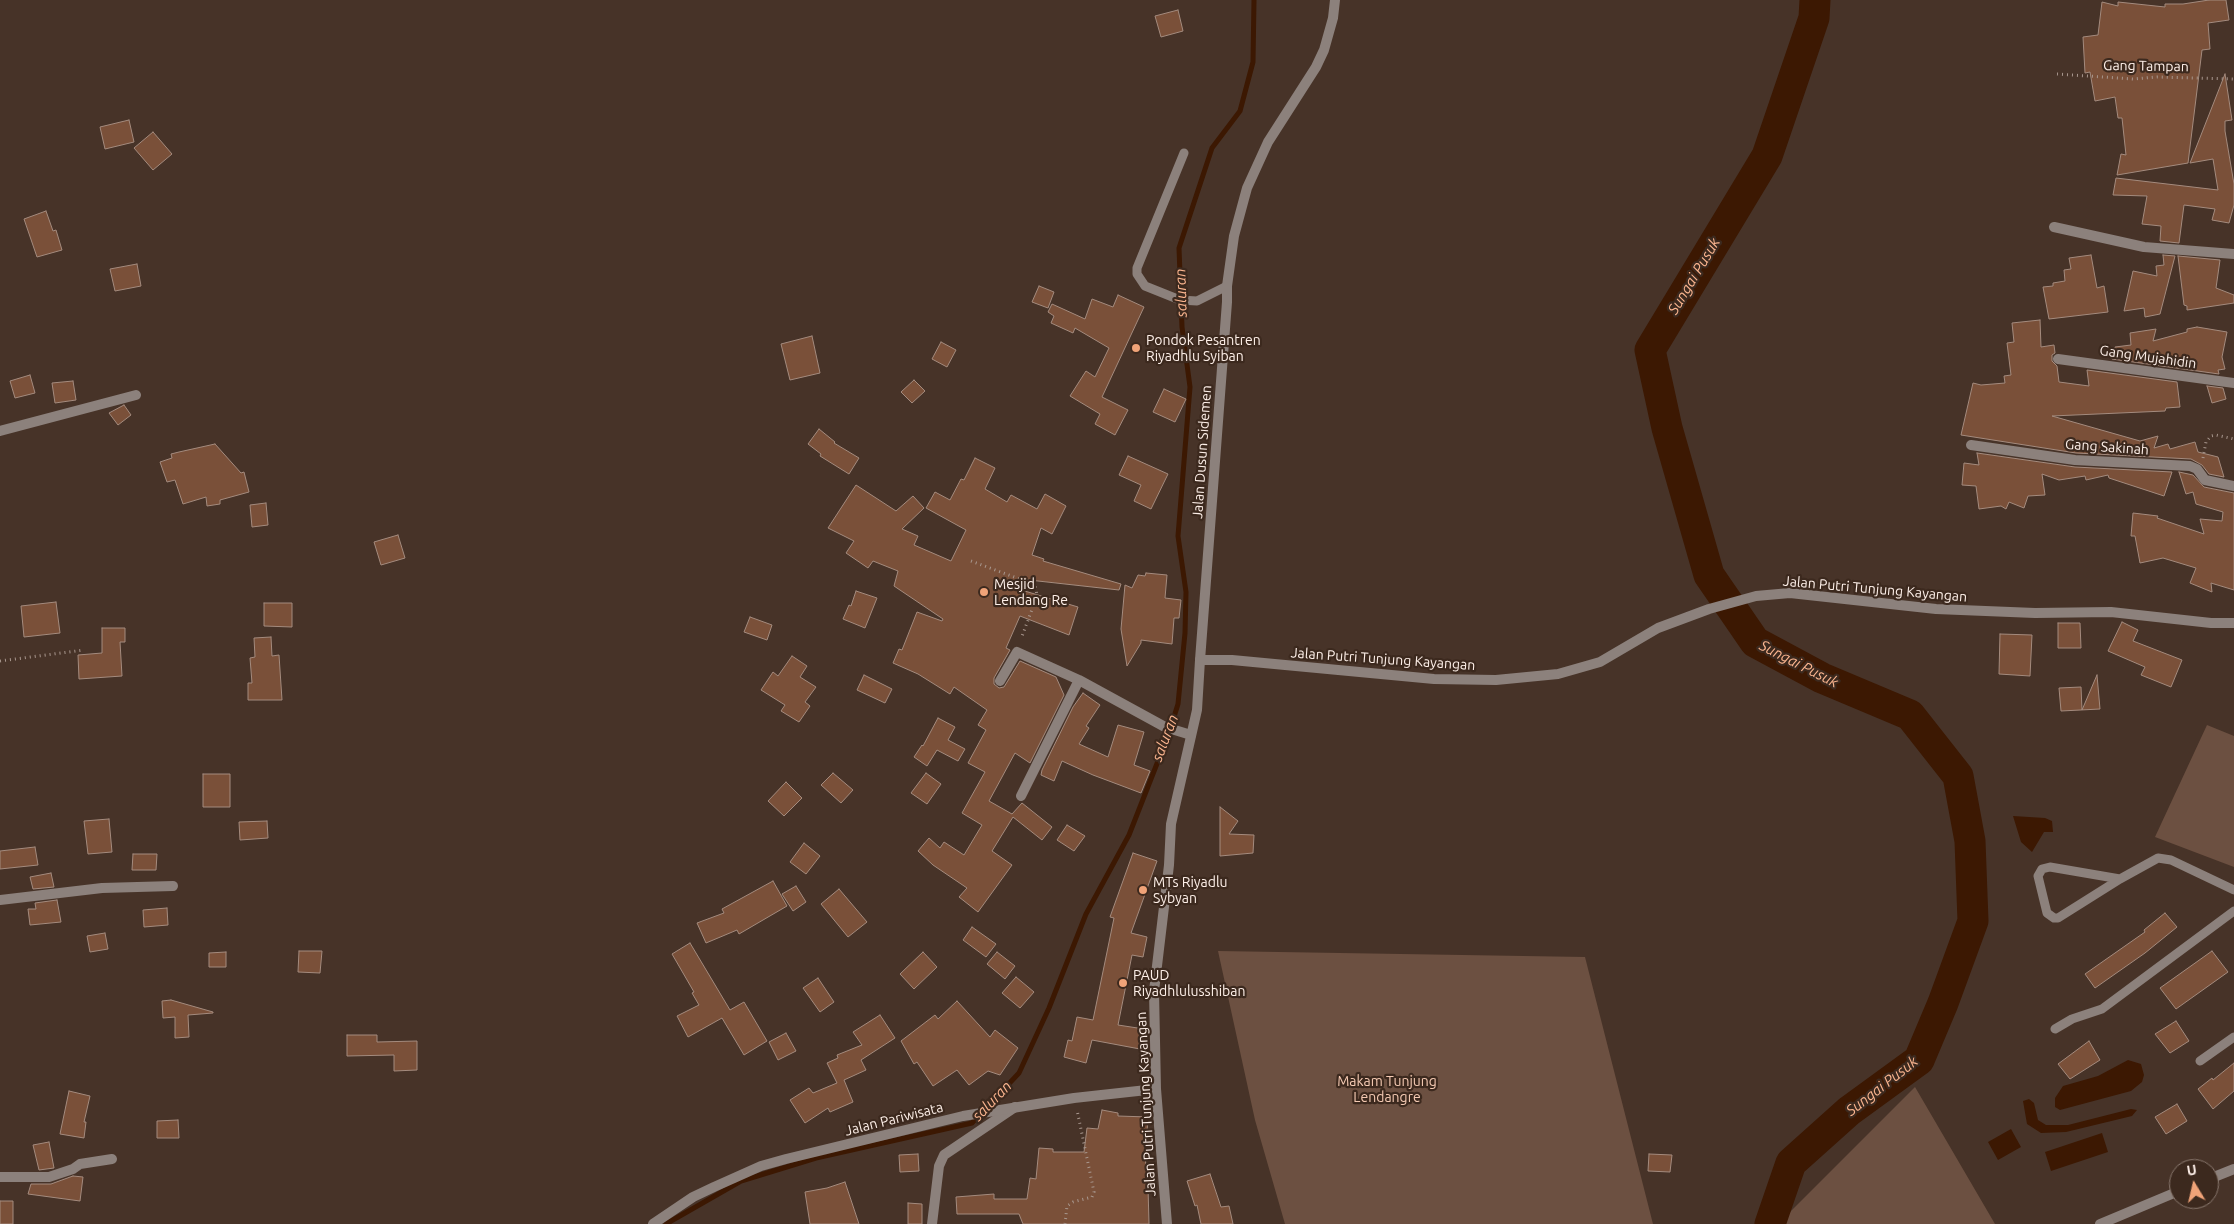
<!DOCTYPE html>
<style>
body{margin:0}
#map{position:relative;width:2234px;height:1224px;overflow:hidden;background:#473328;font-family:Ubuntu,sans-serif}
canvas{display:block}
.north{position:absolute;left:2169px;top:1159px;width:50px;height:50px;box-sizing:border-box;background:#3c291e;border:1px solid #8a796f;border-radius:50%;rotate:351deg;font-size:14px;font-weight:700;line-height:20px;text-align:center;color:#fef0e9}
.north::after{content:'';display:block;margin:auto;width:18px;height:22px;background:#f0a378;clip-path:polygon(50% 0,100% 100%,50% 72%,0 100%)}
</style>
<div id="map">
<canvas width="2234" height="1224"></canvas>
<div class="north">U</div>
</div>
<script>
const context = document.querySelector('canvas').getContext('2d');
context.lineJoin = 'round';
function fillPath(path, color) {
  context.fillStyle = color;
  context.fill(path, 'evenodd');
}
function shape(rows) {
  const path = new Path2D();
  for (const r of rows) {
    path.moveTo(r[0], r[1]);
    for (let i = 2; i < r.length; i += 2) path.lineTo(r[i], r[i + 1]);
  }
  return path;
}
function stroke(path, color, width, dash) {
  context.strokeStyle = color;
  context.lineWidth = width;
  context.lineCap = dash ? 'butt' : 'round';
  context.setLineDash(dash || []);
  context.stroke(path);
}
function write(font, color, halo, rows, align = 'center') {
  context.font = font + ' Ubuntu,sans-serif';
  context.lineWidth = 4.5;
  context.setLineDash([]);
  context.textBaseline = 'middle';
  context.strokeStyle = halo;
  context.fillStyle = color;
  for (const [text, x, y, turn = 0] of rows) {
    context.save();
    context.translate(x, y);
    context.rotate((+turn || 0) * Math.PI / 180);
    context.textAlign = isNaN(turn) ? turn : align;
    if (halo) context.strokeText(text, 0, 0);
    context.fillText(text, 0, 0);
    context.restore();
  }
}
const green = shape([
 [2207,725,2234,736,2234,867,2155,837],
 [1218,951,1585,957,1653,1224,1285,1224,1255,1120],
 [1915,1087,1995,1224,1782,1224,1791,1211]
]);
const water = shape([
 [2013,816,2045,818,2052,821,2053,832,2044,832,2032,852,2021,842],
 [2128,1060,2141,1064,2144,1075,2142,1082,2131,1091,2060,1110,2055,1107,2055,1098,2063,1086,2098,1076],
 [2029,1099,2034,1103,2038,1120,2046,1125,2068,1125,2131,1109,2137,1110,2132,1116,2066,1132,2041,1133,2027,1124,2023,1101],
 [2011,1129,2021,1147,1998,1160,1988,1142],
 [2102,1133,2108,1152,2051,1171,2045,1152]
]);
const stream = shape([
 [666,1224,741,1181,816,1158,972,1123,1019,1073,1049,1008,1086,914,1129,835,1169,733,1178,704,1185,633,1186,592,1178,536,1190,387,1182,327,1179,248,1212,148,1240,111,1253,62,1254,0]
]);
const river = shape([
 [1770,1224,1791,1163,1849,1111,1919,1060,1943,1003,1973,921,1970,841,1958,776,1910,715,1822,678,1755,642,1709,575,1667,428,1650,350,1767,156,1814,18,1815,0]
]);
const building = shape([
 [2209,0,2226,0,2229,20,2208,23,2210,49,2202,50,2188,163,2117,175,2121,154,2126,155,2122,118,2118,118,2115,97,2095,101,2090,72,2085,73,2083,37,2098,35,2102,2,2118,6,2118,2,2165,7,2165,4,2183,4,2209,0],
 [1178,10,1183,31,1161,37,1155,16,1178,10],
 [2225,74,2232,120,2225,121,2225,131,2234,184,2234,205,2229,223,2212,220,2215,209,2184,205,2179,243,2160,241,2161,226,2142,224,2147,196,2113,195,2116,178,2218,190,2213,159,2190,163,2225,74],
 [129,120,134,142,105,149,100,127,129,120],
 [153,132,172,154,153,170,134,148,153,132],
 [46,211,53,231,56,230,62,250,37,257,24,219,46,211],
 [2091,255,2097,288,2104,286,2108,312,2049,319,2043,287,2053,286,2053,283,2065,281,2064,270,2071,269,2069,258,2091,255],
 [2163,255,2175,256,2160,314,2145,317,2144,308,2124,311,2133,271,2157,276,2156,266,2164,265,2163,255],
 [2178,256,2220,260,2216,288,2234,295,2234,303,2187,310,2187,306,2184,305,2178,256],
 [137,264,141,286,115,291,110,269,137,264],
 [1039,286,1054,292,1048,308,1032,302,1039,286],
 [1118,295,1144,307,1102,397,1128,410,1115,435,1095,424,1100,414,1070,396,1086,371,1095,377,1109,348,1075,328,1073,333,1051,323,1054,316,1048,312,1052,304,1085,319,1092,299,1113,307,1118,295],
 [2040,320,2041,347,2054,345,2055,353,2052,355,2052,361,2057,366,2059,382,2089,386,2087,370,2177,382,2180,407,2166,408,2165,411,2052,416,2140,441,2158,436,2154,448,2168,444,2170,449,2195,442,2198,452,2218,457,2224,477,2209,474,2202,465,2191,459,2076,453,1961,435,1973,383,1981,385,2005,383,2004,376,2011,375,2007,343,2014,342,2012,323,2040,320],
 [2197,327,2227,332,2222,357,2225,369,2218,370,2219,374,2112,359,2115,347,2131,345,2130,333,2156,329,2153,341,2187,332,2187,329,2197,327],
 [812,336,820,373,790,380,781,344,812,336],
 [941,342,956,350,947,367,932,359,941,342],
 [30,375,35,393,15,398,10,381,30,375],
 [914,380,925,391,912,403,901,392,914,380],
 [73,381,76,400,55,403,52,383,73,381],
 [2207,386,2223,388,2226,399,2212,403,2207,386],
 [1164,389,1186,399,1175,422,1153,412,1164,389],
 [124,405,131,415,118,425,109,413,124,405],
 [819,429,835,442,834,443,859,458,849,474,820,456,821,454,808,444,819,429],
 [215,444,241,473,244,472,249,492,220,500,220,504,207,506,206,497,183,504,175,480,167,482,160,462,172,458,171,454,179,452,215,444],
 [1977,453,2075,467,2172,472,2164,496,2109,478,2108,475,2086,480,2085,476,2059,480,2042,474,2045,495,2028,496,2024,508,2009,502,2006,509,2001,506,1979,509,1976,486,1962,485,1964,463,1979,465,1977,453],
 [1128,456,1168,474,1151,509,1134,501,1141,485,1119,475,1128,456],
 [975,458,995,468,985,489,1007,502,1011,495,1037,509,1045,494,1066,506,1052,534,1041,528,1032,555,1044,559,1043,561,1121,584,1119,590,1020,579,1018,589,1078,607,1069,635,1020,616,1006,648,1010,650,994,678,994,684,999,688,1004,687,1020,661,1056,677,1064,695,1030,763,1015,753,989,801,1012,814,1022,803,1052,827,1042,840,1013,817,992,851,1012,865,978,912,959,897,967,888,933,865,918,851,929,838,940,848,944,842,964,855,982,825,962,813,985,772,968,763,986,730,978,725,987,710,954,687,950,694,918,674,893,663,899,649,902,650,917,612,942,621,943,619,894,586,898,571,873,561,868,568,846,553,854,541,828,528,856,485,896,511,913,496,924,508,902,529,918,536,914,545,951,561,966,530,926,508,935,492,950,500,961,479,964,480,975,458],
 [2179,472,2193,475,2204,487,2234,493,2234,590,2211,583,2212,592,2190,583,2196,568,2163,558,2140,563,2135,536,2131,536,2133,513,2158,516,2157,518,2204,534,2200,519,2222,521,2223,512,2196,504,2193,492,2186,494,2179,472],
 [266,503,268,525,252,527,250,505,266,503],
 [398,535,405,558,381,565,374,542,398,535],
 [1146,573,1167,575,1165,598,1181,600,1179,618,1174,618,1172,644,1141,640,1141,643,1127,666,1121,629,1125,585,1132,588,1138,575,1145,576,1146,573],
 [856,591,877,598,865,628,843,619,849,605,851,606,856,591],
 [56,602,60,633,24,637,21,606,56,602],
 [264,603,292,603,292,627,264,626,264,603],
 [750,617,772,625,767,640,744,632,750,617],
 [2122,622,2138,630,2133,641,2182,660,2171,687,2141,675,2145,667,2108,651,2122,622],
 [2058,623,2080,623,2081,648,2058,648,2058,623],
 [102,628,125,628,125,642,120,642,122,676,79,679,78,655,102,653,102,628],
 [2000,634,2032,635,2030,676,1999,674,2000,634],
 [271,637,272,656,279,655,282,700,248,700,248,683,252,683,250,658,255,657,254,638,271,637],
 [792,656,807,666,800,677,816,687,805,702,810,706,799,722,781,711,785,705,761,690,773,672,778,676,792,656],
 [864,675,892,689,885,703,857,690,864,675],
 [2097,675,2100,709,2061,711,2059,688,2081,687,2082,710,2097,675],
 [1083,693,1100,705,1086,726,1089,728,1079,744,1108,757,1118,725,1144,732,1134,765,1150,771,1141,793,1093,775,1062,761,1054,781,1041,775,1042,770,1073,707,1083,693],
 [938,718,955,727,948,740,965,749,958,761,937,750,927,766,914,757,922,745,923,746,938,718],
 [833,773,853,790,841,803,821,785,833,773],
 [926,773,941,784,927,804,911,793,926,773],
 [203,774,230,774,230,807,203,807,203,774],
 [786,782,802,798,784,816,768,801,786,782],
 [1220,807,1238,821,1229,834,1254,835,1253,853,1220,856,1220,807],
 [109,819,112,852,88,854,84,821,109,819],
 [267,821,268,838,240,840,239,822,267,821],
 [1067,825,1085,836,1074,851,1057,840,1067,825],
 [804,843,820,856,806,874,790,862,804,843],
 [35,847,38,865,0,869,0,851,35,847],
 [1133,853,1157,861,1131,933,1147,937,1143,957,1132,955,1118,1025,1144,1029,1140,1049,1092,1040,1086,1063,1064,1057,1068,1040,1072,1041,1077,1017,1093,1020,1114,918,1110,917,1133,853],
 [133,854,157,854,156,870,132,870,133,854],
 [51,873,54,887,33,889,30,877,51,873],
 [773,881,787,906,739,934,737,930,706,943,697,923,724,913,722,909,773,881],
 [796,886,806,902,793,911,782,894,796,886],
 [839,889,867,922,848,937,821,904,839,889],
 [57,900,61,922,30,925,28,909,36,909,35,903,57,900],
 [167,908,168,925,144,927,143,910,167,908],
 [2165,913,2177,927,2145,953,2095,988,2085,974,2145,932,2144,930,2165,913],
 [972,927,996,944,986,957,963,940,972,927],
 [105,933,108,949,90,952,87,936,105,933],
 [690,943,730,1010,744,1002,767,1041,744,1055,722,1018,688,1037,677,1016,699,1005,692,993,694,992,672,954,690,943],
 [299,951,322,951,320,973,298,972,299,951],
 [2212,951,2228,972,2176,1009,2160,988,2212,951],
 [226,952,226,967,209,967,209,953,226,952],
 [923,952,937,967,914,989,900,974,923,952],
 [997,952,1015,966,1005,979,987,964,997,952],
 [1016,977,1034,992,1020,1008,1002,993,1016,977],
 [818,978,834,1002,820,1012,803,988,818,978],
 [171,1000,213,1012,213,1013,188,1015,189,1037,175,1038,175,1017,163,1018,162,1001,171,1000],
 [957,1001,990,1037,995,1030,1018,1048,1000,1075,988,1071,969,1085,957,1070,933,1086,917,1062,914,1064,901,1041,935,1015,938,1019,957,1001],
 [880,1015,895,1038,861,1060,866,1070,844,1080,853,1102,830,1112,828,1108,805,1123,790,1100,809,1088,813,1093,837,1083,827,1063,838,1058,837,1055,862,1045,853,1032,880,1015],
 [2176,1021,2189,1041,2170,1053,2155,1034,2176,1021],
 [786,1033,796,1051,778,1060,769,1042,786,1033],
 [347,1035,377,1035,377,1042,417,1041,417,1070,394,1071,394,1055,347,1056,347,1035],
 [2089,1041,2100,1060,2070,1079,2058,1064,2089,1041],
 [2234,1063,2234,1091,2213,1109,2198,1089,2212,1078,2213,1080,2234,1063],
 [69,1091,90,1096,84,1122,86,1122,84,1138,60,1134,69,1091],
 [2177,1104,2187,1121,2166,1134,2155,1117,2177,1104],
 [1102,1110,1118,1113,1118,1116,1148,1117,1147,1132,1144,1132,1146,1169,1149,1168,1151,1187,1148,1187,1149,1224,1023,1224,1019,1214,957,1214,956,1197,994,1194,994,1199,1027,1199,1030,1178,1036,1179,1039,1148,1053,1149,1053,1152,1084,1152,1087,1128,1098,1129,1102,1110],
 [178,1120,179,1138,157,1138,157,1121,178,1120],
 [49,1142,54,1168,39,1170,33,1145,49,1142],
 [918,1154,919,1171,900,1172,899,1155,918,1154],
 [1649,1154,1672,1155,1670,1172,1648,1171,1649,1154],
 [1210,1174,1221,1207,1229,1206,1233,1224,1201,1224,1197,1205,1195,1206,1187,1181,1210,1174],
 [73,1176,83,1177,80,1201,28,1194,31,1184,51,1184,73,1176],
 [845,1182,859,1224,810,1224,805,1192,827,1188,845,1182],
 [0,1201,13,1201,13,1224,0,1224,0,1201],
 [908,1203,922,1204,922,1224,908,1224,908,1203]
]);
const path = shape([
 [2057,74,2133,79,2157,77,2234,79],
 [2203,458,2206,442,2211,436,2216,435,2234,439],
 [971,561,1033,584,1036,588,1037,596,1021,639],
 [0,661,84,650],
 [1065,1224,1067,1206,1073,1202,1092,1197,1094,1192,1077,1110]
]);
const service = shape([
 [1184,153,1137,268,1137,274,1145,286,1180,300,1197,301,1227,286],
 [2120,879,2050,867,2042,869,2038,876,2047,913,2054,918,2058,918,2120,879,2158,858,2171,860,2234,890],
 [2055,1029,2072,1019,2102,1009,2234,911],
 [2200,1061,2234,1037]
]);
const minor = shape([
 [2054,227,2144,247,2234,254],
 [2058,359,2234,383],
 [0,431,136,395],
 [1971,445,2075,460,2190,466,2197,469,2205,480,2234,486],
 [1200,660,1227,302,1227,286,1234,236,1247,188,1268,142,1316,67,1324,50,1333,18,1335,0],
 [1000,681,1017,652,1079,680,1165,727,1191,735],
 [1021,796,1079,680],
 [0,900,102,888,173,886],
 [0,1177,49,1177,73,1169,80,1164,112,1159],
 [2209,1179,2234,1169],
 [932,1224,939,1166,944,1155,1015,1107],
 [2100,1224,2179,1191]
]);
const tertiary = shape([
 [653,1224,693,1197,714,1187,761,1166,786,1159,963,1116,1074,1098,1156,1089],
 [1167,1224,1156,1089,1154,991,1169,865,1171,824,1197,710,1200,660,1232,660,1434,679,1496,680,1558,674,1600,662,1658,628,1709,609,1756,596,1790,593,1936,609,2035,613,2111,612,2211,623,2234,623]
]);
const markers = [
 [1136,348,5,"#f0a378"],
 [984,592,5,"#f0a378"],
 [1143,890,5,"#f0a378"],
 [1123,983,5,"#f0a378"]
];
const streetNames = [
 ["Gang Tampan",2146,66,1],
 ["Gang Mujahidin",2148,357,8],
 ["Gang Sakinah",2107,447,4],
 ["Jalan Dusun Sidemen",1202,452,-86],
 ["Jalan Putri Tunjung Kayangan",1875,589,5],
 ["Jalan Putri Tunjung Kayangan",1383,659,4],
 ["Jalan Putri Tunjung Kayangan",1146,1104,-93],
 ["Jalan Pariwisata",894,1119,-14]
];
const poiNames = [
 ["Pondok Pesantren",1146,340],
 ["Riyadhlu Syiban",1146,356],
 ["Mesjid",994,584],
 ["Lendang Re",994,600],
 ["MTs Riyadlu",1153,882],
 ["Sybyan",1153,898],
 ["PAUD",1133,975],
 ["Riyadhlulusshiban",1133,991]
];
const parkNames = [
 ["Makam Tunjung",1387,1081],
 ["Lendangre",1387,1097]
];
const waterNames = [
 ["Sungai Pusuk",1694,276,-59],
 ["saluran",1181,293,-92],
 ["Sungai Pusuk",1799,664,27],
 ["saluran",1165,738,-69],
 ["Sungai Pusuk",1882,1086,-38],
 ["saluran",992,1101,-46]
];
fillPath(green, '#6c5041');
fillPath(water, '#3c1802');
stroke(stream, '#3c1802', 5);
stroke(river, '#3c1802', 31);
fillPath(building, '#7a5039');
stroke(building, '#a48b7e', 1);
stroke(path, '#a8978e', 3, [1, 4]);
stroke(service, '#8c817c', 9);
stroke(minor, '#8c817c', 10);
stroke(tertiary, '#8c817c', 10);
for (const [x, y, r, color] of markers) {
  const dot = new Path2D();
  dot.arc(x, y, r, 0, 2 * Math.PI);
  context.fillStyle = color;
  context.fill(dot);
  stroke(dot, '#3c291e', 2);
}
write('14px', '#fef0e9', '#3c291e', streetNames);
write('14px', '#fef0e9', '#3c291e', poiNames, 'left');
write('14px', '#f6cbb4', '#3c291e', parkNames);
write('italic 15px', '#fbb58f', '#3c291e', waterNames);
</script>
